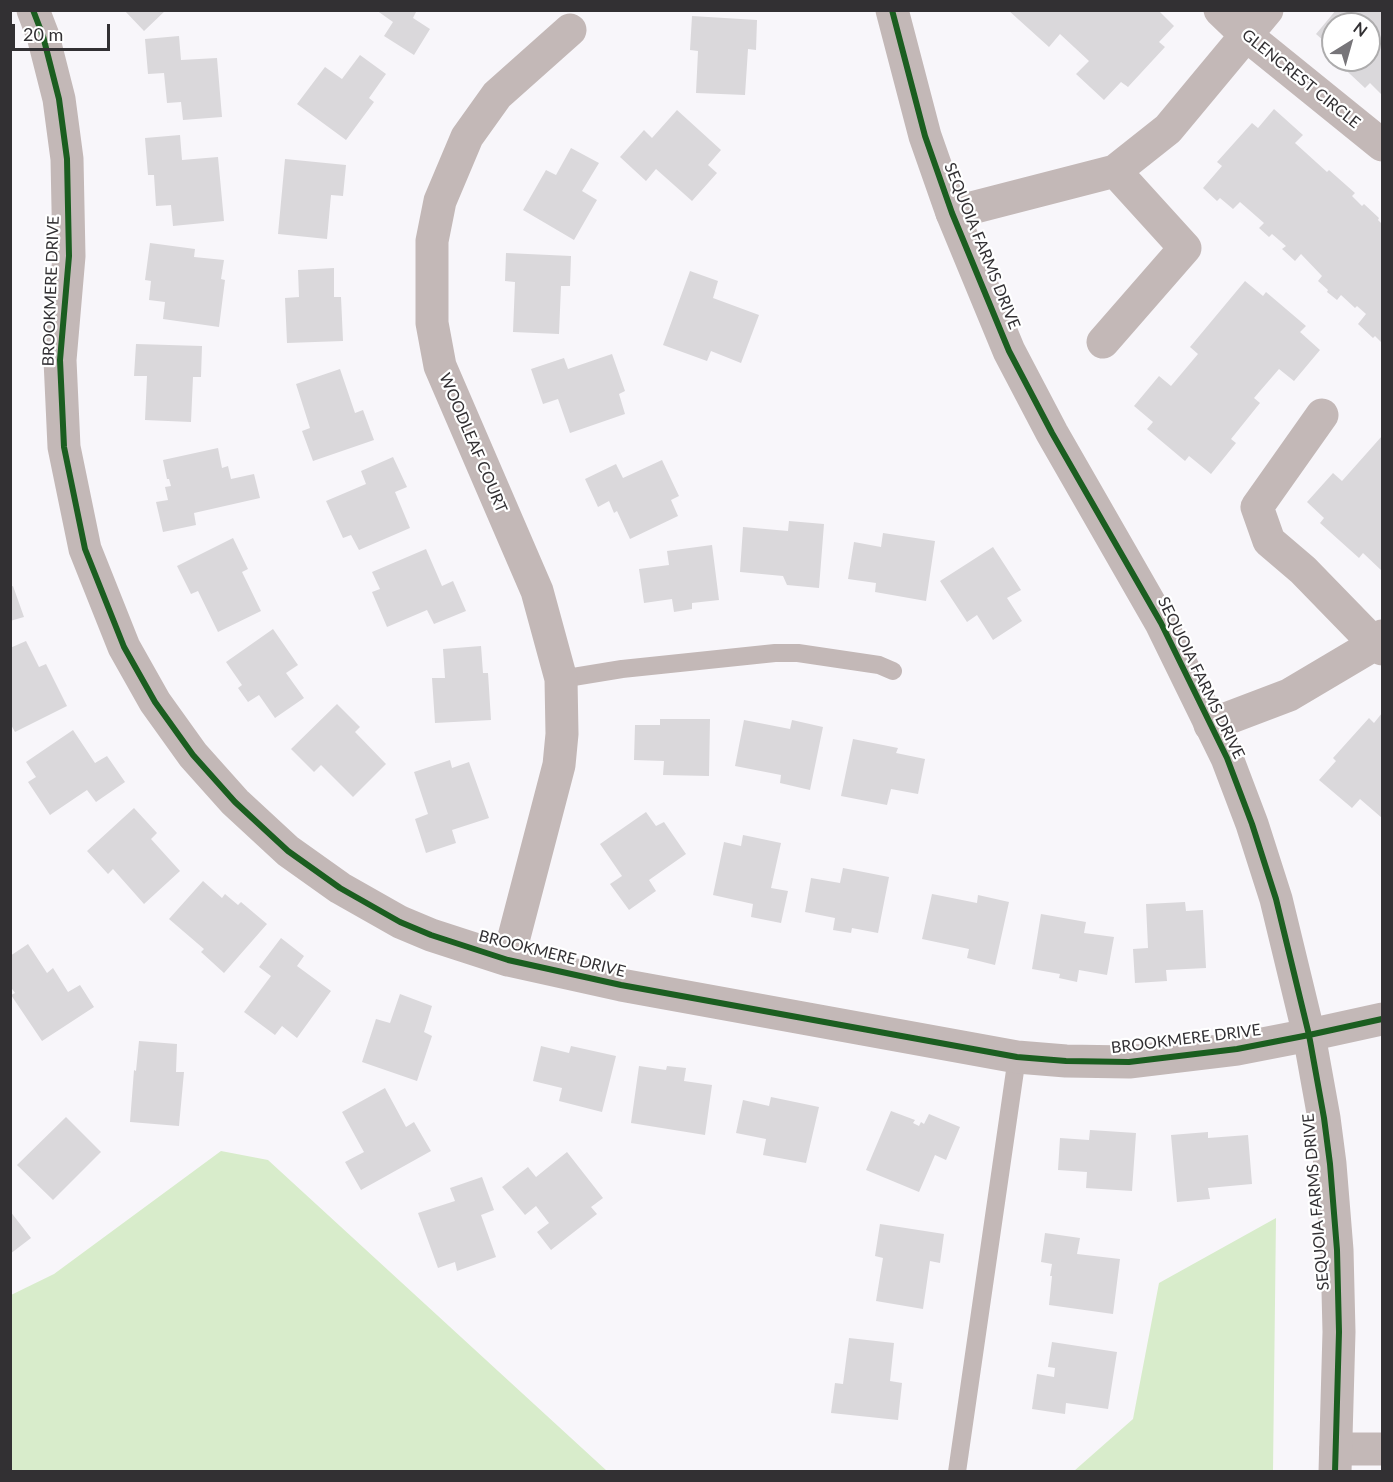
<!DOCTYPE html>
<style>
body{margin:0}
#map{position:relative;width:1393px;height:1482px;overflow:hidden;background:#f8f6fa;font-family:Lato,sans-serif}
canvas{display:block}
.frame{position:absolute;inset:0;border:12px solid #323033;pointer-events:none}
.north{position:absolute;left:1321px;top:12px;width:60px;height:60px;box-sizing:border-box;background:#fff;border:2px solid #adacad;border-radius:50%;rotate:37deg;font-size:16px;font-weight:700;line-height:24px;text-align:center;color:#323033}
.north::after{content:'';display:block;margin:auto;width:21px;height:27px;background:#777579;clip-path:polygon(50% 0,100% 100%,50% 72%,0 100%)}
.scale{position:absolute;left:12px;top:24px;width:98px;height:27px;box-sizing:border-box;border:3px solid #323033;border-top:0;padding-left:8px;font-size:18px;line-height:21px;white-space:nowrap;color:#323033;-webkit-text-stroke:4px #fff;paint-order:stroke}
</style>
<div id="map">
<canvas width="1393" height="1482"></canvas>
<div class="frame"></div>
<div class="north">N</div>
<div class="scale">20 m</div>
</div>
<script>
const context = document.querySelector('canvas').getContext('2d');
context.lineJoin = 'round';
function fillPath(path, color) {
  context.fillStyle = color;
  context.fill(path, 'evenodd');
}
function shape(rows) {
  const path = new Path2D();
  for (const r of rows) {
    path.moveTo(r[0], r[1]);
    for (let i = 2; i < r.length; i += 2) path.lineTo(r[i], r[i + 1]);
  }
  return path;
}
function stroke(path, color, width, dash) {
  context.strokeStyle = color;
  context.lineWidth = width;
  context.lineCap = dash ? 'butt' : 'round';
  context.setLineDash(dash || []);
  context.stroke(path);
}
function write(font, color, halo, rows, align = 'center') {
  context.font = font + ' Lato,sans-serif';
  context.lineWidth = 4.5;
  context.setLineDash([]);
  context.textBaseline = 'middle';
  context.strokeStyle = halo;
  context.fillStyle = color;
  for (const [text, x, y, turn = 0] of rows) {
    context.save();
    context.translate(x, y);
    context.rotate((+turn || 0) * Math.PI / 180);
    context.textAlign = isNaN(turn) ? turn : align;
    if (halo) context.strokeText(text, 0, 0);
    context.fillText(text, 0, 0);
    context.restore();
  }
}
const green = shape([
 [221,1151,268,1160,607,1471,11,1471,11,1295,54,1274],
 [1276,1218,1273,1471,1074,1471,1133,1419,1159,1283]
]);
const building = shape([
 [124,10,166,10,144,31],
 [376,10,417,10,413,18,430,29,414,55,384,36,393,22],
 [1008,10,1158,10,1174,26,1159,42,1165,47,1128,87,1121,82,1104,100,1076,74,1089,61,1060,34,1049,47],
 [1336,10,1382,10,1382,95,1370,83,1365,88,1335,60,1369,60,1369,24,1333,24,1333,49,1316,34],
 [692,16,757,20,756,50,748,49,745,95,696,93,698,51,690,50],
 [179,36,181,60,217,58,222,117,183,120,181,102,167,103,164,73,148,74,145,39],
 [360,55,386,74,369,98,374,102,346,140,297,104,325,67,342,79],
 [1274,109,1303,135,1295,143,1327,172,1329,170,1355,193,1352,196,1362,206,1364,204,1379,218,1378,220,1382,224,1382,343,1375,336,1373,338,1358,324,1366,314,1357,306,1355,308,1341,295,1337,300,1327,292,1328,290,1318,281,1322,276,1301,254,1295,261,1282,249,1286,246,1272,234,1269,237,1259,228,1264,223,1240,202,1233,209,1220,198,1217,201,1203,188,1222,166,1217,162,1252,123,1258,128],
 [677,110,721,150,708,165,717,173,692,201,656,169,646,181,620,157,644,130,652,138],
 [180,135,182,160,218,157,224,221,173,226,171,205,156,206,154,175,148,175,145,138],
 [571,148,599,163,582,191,597,200,574,240,523,210,546,170,556,175],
 [285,159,346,165,343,196,331,195,327,239,278,234],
 [150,243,195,249,194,257,224,260,221,279,225,280,219,327,163,319,165,302,149,300,151,281,145,280],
 [506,253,571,256,570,286,561,286,559,334,513,332,515,282,505,281],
 [334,268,334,297,341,297,343,341,287,343,285,298,299,297,298,270],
 [690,271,718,281,713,298,759,315,741,363,711,351,707,361,663,345],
 [1245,281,1263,296,1266,292,1306,326,1300,332,1320,350,1294,381,1279,369,1254,398,1260,403,1231,439,1236,443,1211,474,1189,456,1185,461,1147,429,1153,422,1134,406,1159,376,1171,386,1198,354,1190,347],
 [136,344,202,346,201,377,193,377,191,422,145,420,147,376,134,376],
 [612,354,625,391,619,394,625,414,570,433,558,399,543,404,531,369,564,358,568,369],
 [340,369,355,413,363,410,374,440,313,461,302,431,310,428,296,384],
 [1382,436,1382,571,1363,553,1359,558,1320,523,1324,518,1307,502,1333,473,1342,481],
 [218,448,222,468,228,466,231,479,254,474,260,498,194,513,196,525,163,532,156,502,168,500,165,487,171,486,169,479,167,479,163,460],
 [393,457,407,487,395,492,410,528,359,550,351,535,343,538,326,501,366,484,361,471],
 [662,460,679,496,671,500,678,516,630,539,617,511,614,513,609,501,598,507,585,479,616,464,623,478],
 [789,521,824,524,819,588,787,585,783,576,740,572,743,527,788,531],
 [883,533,935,541,926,601,875,592,876,583,848,579,854,542,881,547],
 [233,538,248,569,242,572,261,611,218,632,198,591,191,594,177,566],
 [712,545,719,600,692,603,692,609,674,612,672,599,644,603,639,569,669,565,667,551],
 [993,547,1021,590,1007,598,1022,621,993,640,977,615,967,622,940,581],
 [426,549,442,586,453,581,466,611,434,624,427,610,387,627,372,592,380,589,372,572],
 [13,586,24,617,10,621,10,587],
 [273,629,298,665,286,673,304,698,275,718,259,695,248,702,238,688,242,685,226,662],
 [26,641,39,667,46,664,67,706,15,732,10,723,10,648],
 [481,646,483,673,488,673,491,720,435,723,432,678,445,678,443,649],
 [337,704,360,727,355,732,386,764,353,797,321,765,314,772,291,749],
 [1382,713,1382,818,1360,799,1352,808,1319,780,1336,761,1333,758,1369,718,1374,723],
 [660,719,710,719,709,776,663,775,664,761,634,760,635,725,660,725],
 [744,720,790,729,792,720,823,727,810,790,780,783,781,775,735,766],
 [73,730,95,763,107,756,125,782,96,802,87,790,50,815,28,782,36,777,26,762],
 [853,739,898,748,896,753,925,759,918,794,891,789,887,805,841,796],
 [450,760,452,768,469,762,489,818,452,830,456,843,426,853,415,819,428,814,414,772],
 [134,808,157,833,151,839,180,871,144,904,113,869,108,874,87,851],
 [646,812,656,826,664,822,686,854,649,880,656,891,629,910,610,884,622,876,600,844],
 [743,835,781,843,771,888,788,891,781,923,751,917,753,904,713,895,724,842,741,846],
 [843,868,889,877,878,933,852,928,851,933,833,930,835,918,805,912,811,878,840,883],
 [203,881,222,898,225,894,238,905,241,902,267,924,224,973,201,952,204,949,169,919],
 [932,894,977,903,978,895,1009,902,995,965,967,958,969,949,922,939],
 [1185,902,1186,911,1203,910,1206,968,1166,970,1167,981,1135,983,1133,949,1148,948,1146,904],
 [1041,914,1086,922,1084,933,1114,937,1107,975,1079,970,1077,982,1059,978,1060,974,1032,969],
 [281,938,304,956,297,966,331,991,297,1038,282,1026,275,1035,244,1012,271,976,259,967],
 [28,944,47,973,53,968,68,992,80,985,94,1007,42,1041,11,995,15,993,10,986,10,956],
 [400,994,432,1006,424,1032,432,1036,417,1081,362,1062,376,1019,390,1023],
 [139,1041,177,1044,176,1072,184,1072,179,1126,130,1122,134,1070,136,1071],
 [541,1046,569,1053,571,1046,616,1056,602,1112,559,1101,562,1088,533,1081],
 [639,1066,666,1070,667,1066,686,1068,684,1081,712,1085,705,1135,631,1123],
 [385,1088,406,1127,414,1122,431,1151,361,1190,345,1162,364,1152,342,1112],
 [771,1097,819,1107,806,1163,763,1155,766,1139,736,1133,743,1100,769,1106],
 [891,1111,915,1120,913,1123,919,1126,921,1122,924,1124,929,1114,960,1127,946,1160,935,1155,919,1192,866,1170],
 [66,1117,101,1152,53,1200,17,1165],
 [1090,1130,1136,1133,1132,1191,1086,1188,1087,1172,1058,1170,1060,1138,1089,1140],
 [1208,1132,1208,1138,1248,1135,1252,1184,1208,1188,1210,1199,1177,1202,1171,1135],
 [567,1152,603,1198,591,1207,597,1214,551,1250,537,1232,549,1223,536,1206,525,1215,502,1187,528,1167,536,1177],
 [482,1177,494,1210,481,1215,496,1257,457,1271,455,1262,438,1268,418,1213,455,1201,450,1188],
 [10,1211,31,1238,10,1254],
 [880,1224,944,1234,940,1263,930,1261,923,1309,876,1301,883,1258,875,1256],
 [1045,1233,1080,1238,1077,1254,1120,1259,1113,1314,1049,1305,1052,1276,1050,1276,1052,1264,1041,1262],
 [849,1338,894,1343,890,1381,902,1383,898,1420,831,1413,835,1383,843,1384],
 [1052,1342,1117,1352,1108,1409,1066,1403,1065,1414,1032,1409,1037,1374,1054,1377,1055,1368,1048,1367]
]);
const service = shape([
 [561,679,622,669,775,653,798,653,879,665,893,671],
 [957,1472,1017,1057]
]);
const minor = shape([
 [33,10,43,36,59,99,67,159,69,256,60,360,64,447,85,549,124,647,155,702,193,755,235,802,288,851,340,888,400,922,431,935,508,960,621,985,1017,1057,1066,1061,1129,1062,1237,1049,1309,1035,1382,1019],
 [1220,10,1246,35,1382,145],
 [952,213,1115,171,1168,129,1267,10],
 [1103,342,1185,248,1115,171],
 [1322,415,1257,507,1269,541,1303,570,1375,644,1382,649],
 [1210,725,1289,695,1375,644,1382,636],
 [508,960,559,765,562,734,561,679,537,591,440,366,432,323,432,241,440,201,467,137,497,95,570,30],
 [1336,1449,1382,1449]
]);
const tertiary = shape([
 [892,10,925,136,952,213,1009,351,1052,433,1161,623,1227,758,1252,824,1276,899,1309,1035,1324,1118,1330,1164,1337,1250,1339,1332,1335,1472]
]);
const cycleway = shape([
 [33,10,43,36,59,99,67,159,69,256,60,360,64,447,85,549,124,647,155,702,193,755,235,802,288,851,340,888,400,922,431,935,508,960,621,985,1017,1057,1066,1061,1129,1062,1237,1049,1309,1035,1382,1019],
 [892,10,925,136,952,213,1009,351,1052,433,1161,623,1227,758,1252,824,1276,899,1309,1035,1324,1118,1330,1164,1337,1250,1339,1332,1335,1472]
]);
const streetNames = [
 ["GLENCREST CIRCLE",1301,79,39],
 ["SEQUOIA FARMS DRIVE",982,246,68],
 ["BROOKMERE DRIVE",51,291,-88],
 ["WOODLEAF COURT",473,443,67],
 ["SEQUOIA FARMS DRIVE",1201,678,64],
 ["BROOKMERE DRIVE",552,954,14],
 ["BROOKMERE DRIVE",1186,1039,-7],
 ["SEQUOIA FARMS DRIVE",1316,1202,-95]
];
fillPath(green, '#d8eccb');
fillPath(building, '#dad8db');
stroke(service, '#c3b8b7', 18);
stroke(minor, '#c3b8b7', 33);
stroke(tertiary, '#c3b8b7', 33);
stroke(cycleway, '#1b5e20', 6);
write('16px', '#323033', '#fff', streetNames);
</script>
